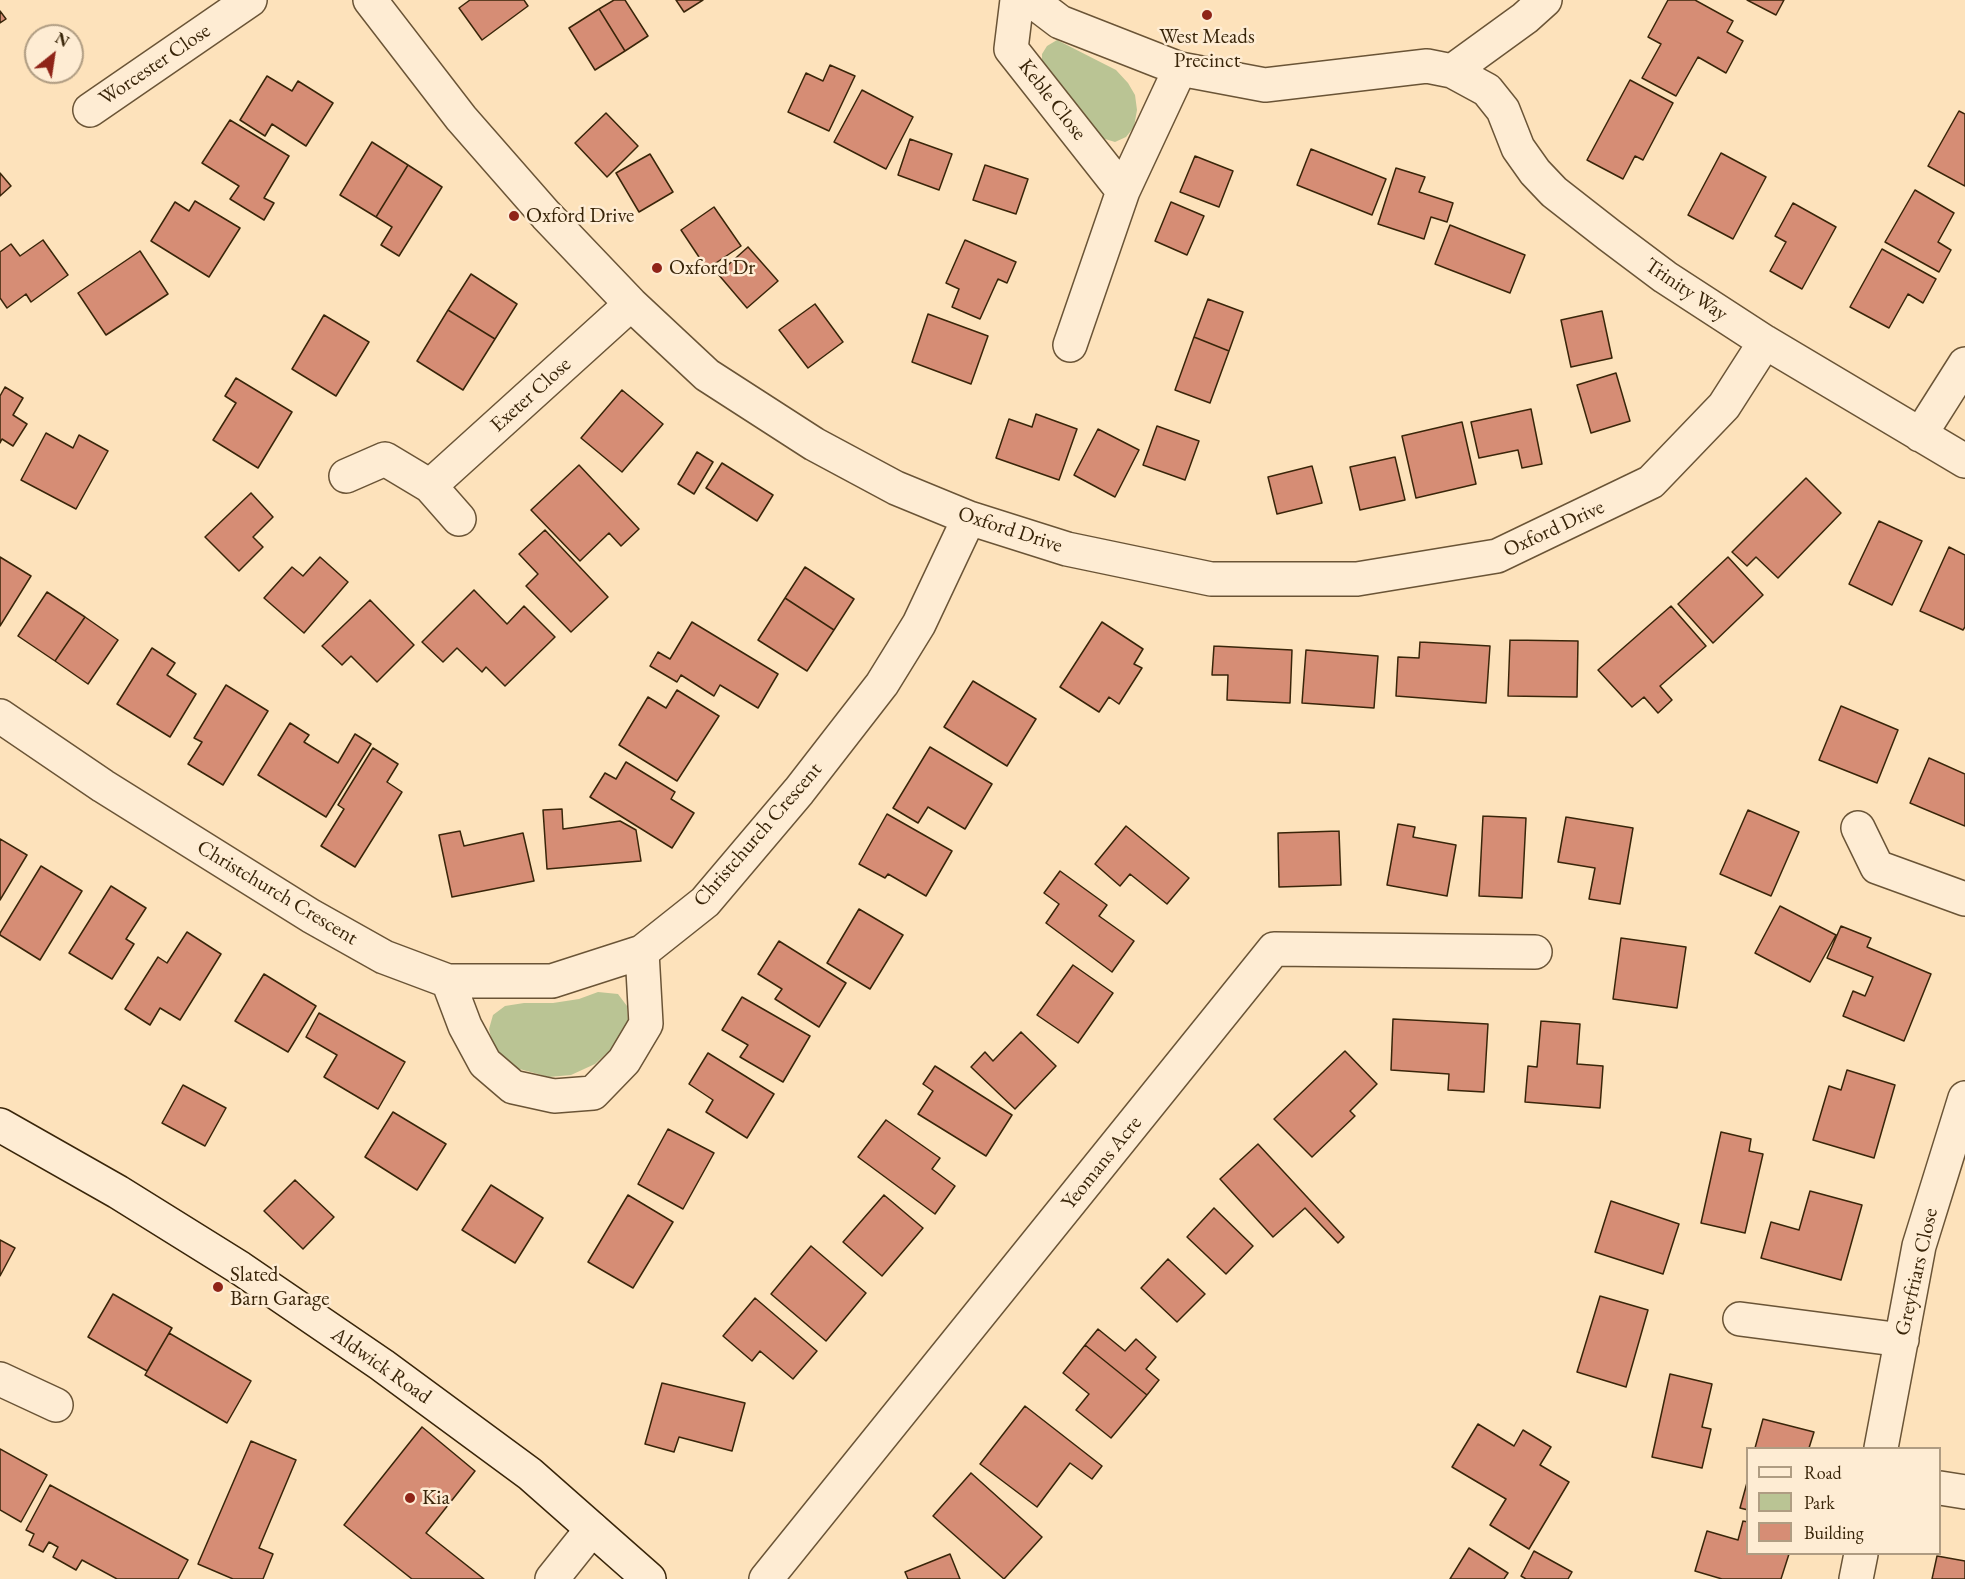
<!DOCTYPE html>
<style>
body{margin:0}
#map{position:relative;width:1965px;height:1579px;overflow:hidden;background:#fde2bb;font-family:"EB Garamond",serif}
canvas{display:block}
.legend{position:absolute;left:1746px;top:1447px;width:195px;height:108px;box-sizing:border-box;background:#feecd3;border:2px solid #af9c82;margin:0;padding:8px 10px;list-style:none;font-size:18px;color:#392509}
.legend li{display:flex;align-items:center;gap:12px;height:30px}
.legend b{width:30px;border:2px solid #af9c82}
.north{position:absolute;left:24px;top:24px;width:60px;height:60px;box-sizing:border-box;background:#feecd3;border:2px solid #af9c82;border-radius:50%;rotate:30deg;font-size:16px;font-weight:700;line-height:24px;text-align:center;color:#392509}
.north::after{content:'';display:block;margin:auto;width:21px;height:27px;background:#8f2418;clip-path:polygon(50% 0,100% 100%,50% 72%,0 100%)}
</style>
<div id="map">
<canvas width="1965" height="1579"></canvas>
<ul class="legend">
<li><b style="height:8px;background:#feecd3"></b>Road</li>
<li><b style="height:16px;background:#bac494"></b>Park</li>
<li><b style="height:16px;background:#d68d75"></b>Building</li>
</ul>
<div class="north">N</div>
</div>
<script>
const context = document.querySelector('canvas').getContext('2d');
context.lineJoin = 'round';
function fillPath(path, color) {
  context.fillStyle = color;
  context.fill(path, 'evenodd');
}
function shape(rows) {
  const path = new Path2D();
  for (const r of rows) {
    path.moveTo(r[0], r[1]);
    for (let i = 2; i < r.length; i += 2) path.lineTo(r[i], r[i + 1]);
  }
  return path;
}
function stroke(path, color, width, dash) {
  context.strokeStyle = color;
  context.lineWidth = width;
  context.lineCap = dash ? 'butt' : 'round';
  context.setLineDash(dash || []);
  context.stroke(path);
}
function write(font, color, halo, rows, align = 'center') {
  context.font = font + ' "EB Garamond",serif';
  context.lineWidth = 5;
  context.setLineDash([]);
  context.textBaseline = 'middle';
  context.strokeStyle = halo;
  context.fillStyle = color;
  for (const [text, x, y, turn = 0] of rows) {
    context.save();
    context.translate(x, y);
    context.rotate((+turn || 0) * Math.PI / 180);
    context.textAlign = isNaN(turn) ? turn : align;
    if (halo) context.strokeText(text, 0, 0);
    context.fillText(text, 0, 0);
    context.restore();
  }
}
const green = shape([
 [1057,40,1116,70,1128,83,1135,95,1137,110,1134,127,1126,137,1115,142,1092,135,1042,64,1042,54,1047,46],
 [598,992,618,994,627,1006,628,1020,619,1042,595,1064,571,1075,549,1077,516,1068,495,1055,489,1029,493,1015,505,1006,524,1003,553,1003,579,999]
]);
const building = shape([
 [470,0,524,0,528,6,482,40,459,8,470,0],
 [614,0,625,0,648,36,625,51,599,9,614,0],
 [676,0,703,0,684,12,676,0],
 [1668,0,1695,0,1733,21,1727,32,1743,41,1726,73,1698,57,1676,96,1642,78,1661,44,1648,37,1668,0],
 [1747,0,1784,0,1776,15,1747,0],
 [599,9,625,51,595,70,569,28,599,9],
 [0,11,6,19,0,23,0,11],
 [830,65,855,76,829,131,788,112,806,73,823,81,830,65],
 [267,76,292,91,298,81,333,103,306,146,272,124,265,136,240,120,267,76],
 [1630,80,1673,103,1643,160,1635,156,1623,179,1587,160,1630,80],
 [862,90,913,117,886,169,834,142,862,90],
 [1959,111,1965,114,1965,186,1928,166,1959,111],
 [606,113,638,146,607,177,575,143,606,113],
 [230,120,289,156,264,198,274,203,264,220,230,199,239,186,202,163,230,120],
 [910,139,952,154,939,190,898,175,910,139],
 [372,142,408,165,376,217,340,195,372,142],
 [1311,149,1386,179,1372,215,1297,185,1311,149],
 [1721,153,1766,177,1733,239,1688,215,1721,153],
 [650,154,673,192,639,212,616,173,650,154],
 [1195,156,1233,171,1219,207,1180,192,1195,156],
 [408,165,442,187,399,256,381,245,392,227,376,217,408,165],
 [985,165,1028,179,1016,214,973,200,985,165],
 [1396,168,1425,177,1419,192,1453,203,1447,222,1431,217,1424,239,1378,224,1396,168],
 [0,173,11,186,0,196,0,173],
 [1915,190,1954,213,1938,242,1951,250,1939,272,1885,242,1915,190],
 [195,201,240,228,209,277,151,241,175,202,189,211,195,201],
 [1171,202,1204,216,1187,255,1155,241,1171,202],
 [1793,203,1836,227,1802,289,1770,271,1786,242,1775,236,1793,203],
 [714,207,741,246,707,269,681,230,714,207],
 [1450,225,1525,255,1510,293,1435,264,1450,225],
 [43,240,68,275,31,302,26,294,7,308,0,298,0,252,11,244,20,256,43,240],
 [965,240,1016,262,1007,283,998,279,980,319,952,307,959,289,946,283,965,240],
 [748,247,778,281,747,308,718,274,748,247],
 [1882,249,1936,279,1923,303,1908,294,1889,328,1850,307,1882,249],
 [140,251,168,294,106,335,78,293,140,251],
 [471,274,517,304,495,339,448,310,471,274],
 [1208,299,1243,312,1229,351,1194,337,1208,299],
 [815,304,843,342,808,368,779,330,815,304],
 [448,310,495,339,463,390,417,361,448,310],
 [1602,311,1612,358,1571,367,1561,320,1602,311],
 [928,314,988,336,971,384,912,362,928,314],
 [324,315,369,342,336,396,292,369,324,315],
 [1194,337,1229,351,1210,403,1175,390,1194,337],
 [1616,373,1630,421,1591,433,1577,385,1616,373],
 [236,378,292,412,258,468,213,440,236,403,225,396,236,378],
 [5,387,23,398,13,415,27,424,13,446,2,439,0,443,0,396,5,387],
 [622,390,663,424,622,472,581,438,622,390],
 [1531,409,1542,464,1522,468,1518,450,1479,458,1471,422,1531,409],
 [1036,414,1077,429,1059,480,996,458,1009,419,1032,427,1036,414],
 [1462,422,1476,484,1416,498,1402,436,1462,422],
 [1157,426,1199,441,1185,480,1143,465,1157,426],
 [1098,429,1139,450,1115,497,1074,475,1098,429],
 [46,433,73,448,79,435,108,451,76,509,21,480,46,433],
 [697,452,713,462,694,494,678,484,697,452],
 [1395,457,1405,500,1360,510,1350,467,1395,457],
 [722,463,773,495,757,521,706,488,722,463],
 [579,465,639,529,621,546,609,533,580,561,531,510,579,465],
 [1312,466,1322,503,1277,514,1268,477,1312,466],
 [1806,478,1841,513,1778,578,1756,557,1747,566,1732,552,1806,478],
 [251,493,273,517,253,537,263,547,239,571,205,537,251,493],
 [1879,521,1922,541,1892,605,1849,584,1879,521],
 [545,530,608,597,571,632,526,586,538,574,519,554,545,530],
 [1949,547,1965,555,1965,627,1963,630,1920,611,1949,547],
 [0,557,31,576,0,626,0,557],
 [320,557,348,582,304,633,264,598,292,567,303,576,320,557],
 [1728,557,1763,595,1713,643,1678,604,1728,557],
 [805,567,854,599,834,630,785,598,805,567],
 [474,590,507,624,524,606,555,637,505,686,486,667,482,672,457,648,443,662,422,642,474,590],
 [47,592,85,617,55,661,18,636,47,592],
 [785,598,834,630,807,671,758,640,785,598],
 [370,600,414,645,377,682,351,656,342,665,322,646,370,600],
 [1671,606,1706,646,1660,686,1672,700,1658,713,1644,697,1632,707,1598,670,1671,606],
 [85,617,118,640,88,684,55,661,85,617],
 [692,622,778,674,758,708,720,685,714,696,681,675,677,682,650,666,658,652,670,659,692,622],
 [1102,622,1143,649,1134,664,1142,668,1119,704,1109,697,1099,712,1060,687,1102,622],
 [1510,640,1578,641,1577,697,1508,696,1510,640],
 [1420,642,1490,646,1486,703,1396,696,1398,657,1419,658,1420,642],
 [1214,646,1292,650,1290,703,1227,700,1228,675,1212,675,1214,646],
 [152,648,175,663,167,675,196,694,170,737,117,704,152,648],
 [1306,650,1378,656,1374,708,1302,703,1306,650],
 [973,681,1036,719,1007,766,944,727,973,681],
 [226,685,268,711,223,785,188,764,202,742,194,738,226,685],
 [677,690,719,716,677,781,619,745,648,697,666,708,677,690],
 [1841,706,1898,730,1877,783,1819,760,1841,706],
 [290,723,309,735,304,742,338,763,355,734,371,744,326,817,258,775,290,723],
 [930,747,992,784,965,829,928,807,918,823,893,808,930,747],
 [373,748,398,764,387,782,402,792,355,867,321,846,344,809,338,805,373,748],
 [1929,758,1965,774,1965,826,1910,803,1929,758],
 [626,762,675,792,671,799,694,813,672,848,590,797,605,773,616,779,626,762],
 [562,809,563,829,620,821,636,830,641,861,547,869,543,810,562,809],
 [1748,810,1799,832,1771,896,1720,874,1748,810],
 [887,814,952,851,926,896,888,874,885,878,859,864,887,814],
 [1483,816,1526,818,1522,898,1479,896,1483,816],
 [1566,817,1633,828,1620,904,1589,899,1595,868,1558,862,1566,817],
 [1398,824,1415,827,1413,837,1456,845,1447,896,1387,885,1398,824],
 [1126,826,1189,878,1167,904,1130,874,1120,886,1095,864,1126,826],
 [460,831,464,846,523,833,534,881,452,897,439,835,460,831],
 [1339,831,1341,885,1279,887,1278,833,1339,831],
 [0,839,27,855,0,900,0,839],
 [41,866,82,891,40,960,0,935,0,933,41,866],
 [1060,871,1107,905,1099,916,1134,941,1112,972,1046,923,1059,904,1044,893,1060,871],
 [111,886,146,908,126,939,134,944,112,979,69,953,111,886],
 [1780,906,1836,935,1810,982,1755,953,1780,906],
 [859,909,903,935,870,989,827,963,859,909],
 [1841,926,1871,938,1867,947,1931,974,1904,1041,1843,1016,1853,991,1865,996,1873,977,1827,958,1841,926],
 [187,932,221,954,180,1020,160,1008,150,1025,125,1009,158,957,167,963,187,932],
 [1621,938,1686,947,1677,1008,1613,999,1621,938],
 [779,941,846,983,819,1027,775,999,782,989,758,974,779,941],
 [1073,965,1113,993,1078,1043,1037,1015,1073,965],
 [264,974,316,1006,288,1052,235,1021,264,974],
 [742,997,810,1036,783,1082,740,1057,748,1045,722,1030,742,997],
 [319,1013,405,1062,378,1109,324,1077,337,1055,306,1037,319,1013],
 [1393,1019,1488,1024,1484,1092,1448,1090,1449,1074,1391,1070,1393,1019],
 [1541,1021,1580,1024,1577,1064,1603,1066,1600,1108,1525,1102,1528,1066,1537,1067,1541,1021],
 [1021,1032,1056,1066,1015,1109,971,1067,985,1052,993,1061,1021,1032],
 [1345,1051,1377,1084,1350,1111,1355,1116,1312,1157,1274,1119,1345,1051],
 [708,1053,774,1094,747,1138,706,1112,713,1100,689,1084,708,1053],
 [935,1066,1012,1115,986,1156,918,1114,933,1091,923,1084,935,1066],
 [1847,1070,1895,1085,1874,1158,1813,1140,1829,1086,1841,1090,1847,1070],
 [183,1085,226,1108,205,1146,162,1123,183,1085],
 [393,1112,446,1144,417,1190,365,1157,393,1112],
 [886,1120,940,1158,932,1169,955,1186,935,1214,858,1157,886,1120],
 [668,1129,714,1153,683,1209,638,1184,668,1129],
 [1721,1132,1751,1139,1749,1151,1763,1154,1745,1233,1701,1223,1721,1132],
 [1258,1144,1344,1237,1338,1243,1305,1208,1273,1237,1220,1179,1258,1144],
 [295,1180,334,1217,303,1249,264,1211,295,1180],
 [491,1185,543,1218,515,1263,462,1230,491,1185],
 [1810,1191,1862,1205,1841,1280,1761,1258,1771,1222,1799,1230,1810,1191],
 [628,1195,673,1222,633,1288,588,1262,628,1195],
 [884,1195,923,1228,882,1276,843,1242,884,1195],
 [1611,1201,1679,1224,1663,1274,1595,1252,1611,1201],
 [1214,1208,1253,1246,1226,1274,1187,1237,1214,1208],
 [0,1240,15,1248,0,1276,0,1240],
 [811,1246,866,1293,826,1341,771,1294,811,1246],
 [1168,1259,1205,1294,1177,1322,1141,1288,1168,1259],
 [113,1294,172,1328,147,1371,88,1337,113,1294],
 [1600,1296,1648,1310,1626,1387,1577,1372,1600,1296],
 [755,1298,817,1351,793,1379,760,1351,752,1361,723,1336,755,1298],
 [1098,1329,1125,1351,1136,1339,1156,1357,1146,1369,1159,1380,1147,1395,1085,1345,1098,1329],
 [169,1333,251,1381,227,1423,145,1375,169,1333],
 [1085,1345,1147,1395,1111,1438,1076,1410,1089,1394,1063,1373,1085,1345],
 [1670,1374,1712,1384,1702,1427,1711,1429,1702,1468,1652,1457,1670,1374],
 [662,1383,745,1403,732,1451,679,1437,674,1452,645,1444,662,1383],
 [1025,1406,1102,1466,1092,1479,1070,1463,1037,1507,980,1464,1025,1406],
 [1763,1419,1814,1432,1809,1448,1755,1448,1763,1419],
 [1478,1424,1514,1446,1523,1430,1551,1447,1540,1465,1569,1482,1529,1549,1490,1525,1506,1499,1452,1467,1478,1424],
 [422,1427,475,1471,426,1533,484,1579,412,1579,344,1525,422,1427],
 [251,1441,296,1460,259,1548,273,1554,263,1579,233,1579,198,1564,251,1441],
 [0,1449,47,1475,21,1522,0,1510,0,1449],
 [971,1473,1042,1537,1004,1579,933,1516,971,1473],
 [1748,1479,1748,1510,1740,1508,1748,1479],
 [50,1485,188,1560,178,1579,117,1579,82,1560,76,1570,53,1557,58,1547,49,1542,43,1552,29,1545,34,1534,26,1530,50,1485],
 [1743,1521,1748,1522,1748,1554,1789,1554,1781,1579,1722,1579,1695,1571,1707,1531,1738,1540,1743,1521],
 [1469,1548,1508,1573,1504,1579,1450,1579,1469,1548],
 [1534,1551,1572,1572,1568,1579,1526,1579,1521,1576,1534,1551],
 [950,1554,960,1579,908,1579,905,1572,950,1554],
 [1937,1556,1965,1561,1965,1579,1932,1579,1937,1556]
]);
const street = shape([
 [370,0,461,118,546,215,631,304,707,375,814,444,896,488,969,518,1067,549,1211,579,1357,579,1497,556,1651,482,1724,406,1765,342],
 [1017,0,1011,49,1123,191],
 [1031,0,1060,22,1180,69,1265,85,1427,66,1452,71,1487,90,1503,110,1518,148,1535,172,1554,192,1609,235,1665,277,1765,342,1965,461],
 [1452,71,1525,18,1545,0],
 [90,110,250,0],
 [1070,345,1123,191,1180,69],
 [1920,435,1965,364],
 [346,476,385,459,430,486,631,304],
 [430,486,459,519],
 [0,716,103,786,311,916,384,957,448,981,552,981,642,952,705,902,799,791,882,684,919,624,969,518],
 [1858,828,1877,867,1965,899],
 [448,981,465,1026,485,1063,513,1087,554,1096,593,1093,624,1061,646,1024,642,952],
 [1740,1319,1902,1340],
 [0,1379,56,1405],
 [1881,1448,1919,1246,1965,1098],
 [1940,1488,1965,1492],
 [552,1579,592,1529],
 [766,1579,1274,949,1535,952],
 [1856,1579,1861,1554]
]);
const secondary = shape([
 [0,1125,118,1192,240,1268,382,1365,530,1474,649,1579]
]);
const markers = [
 [1207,15,6,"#8f2418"],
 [514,216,6,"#8f2418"],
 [657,268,6,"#8f2418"],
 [218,1287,6,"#8f2418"],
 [410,1498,6,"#8f2418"]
];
const poiNames = [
 ["West Meads",1207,37,"center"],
 ["Precinct",1207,61,"center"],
 ["Oxford Drive",526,216],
 ["Oxford Dr",669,268],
 ["Slated",230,1275],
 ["Barn Garage",230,1299],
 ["Kia",422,1498]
];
const streetNames = [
 ["Worcester Close",155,65,-34],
 ["Keble Close",1052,100,52],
 ["Trinity Way",1686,290,34],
 ["Exeter Close",531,395,-42],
 ["Oxford Drive",1554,529,-25],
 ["Oxford Drive",1010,530,18],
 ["Christchurch Crescent",758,835,-49],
 ["Christchurch Crescent",277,893,31],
 ["Yeomans Acre",1102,1163,-51],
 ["Greyfriars Close",1917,1272,-77],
 ["Aldwick Road",381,1366,35]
];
fillPath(green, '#bac494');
fillPath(building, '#d68d75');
stroke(building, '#392509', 1.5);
stroke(street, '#6a5436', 36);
stroke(secondary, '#392509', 36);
stroke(street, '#feecd3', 33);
stroke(secondary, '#feecd3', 33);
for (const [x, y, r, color] of markers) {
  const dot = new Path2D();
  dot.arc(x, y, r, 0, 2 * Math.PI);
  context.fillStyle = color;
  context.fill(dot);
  stroke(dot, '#feecd3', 2);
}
write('21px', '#392509', '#feecd3', poiNames, 'left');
write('21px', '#392509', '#feecd3', streetNames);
</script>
